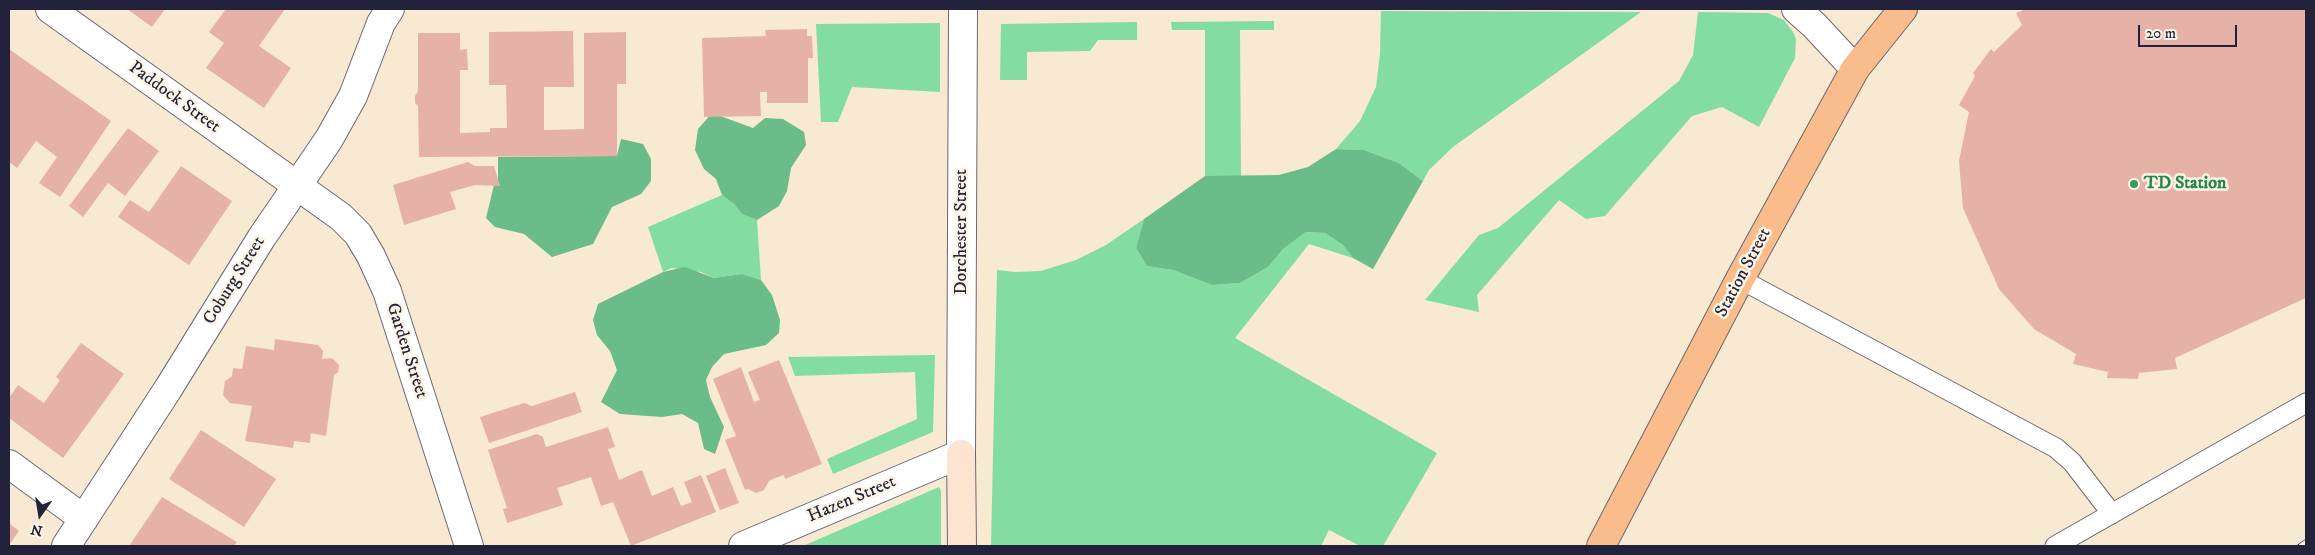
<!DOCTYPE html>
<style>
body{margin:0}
#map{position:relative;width:2315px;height:555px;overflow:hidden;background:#f8e9d2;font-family:"IM FELL DW Pica",serif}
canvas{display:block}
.frame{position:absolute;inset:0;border:10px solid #22223b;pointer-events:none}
.north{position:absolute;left:15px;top:490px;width:50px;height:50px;-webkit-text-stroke:4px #fcf5e5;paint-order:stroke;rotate:193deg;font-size:14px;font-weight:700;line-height:20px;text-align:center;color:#22223b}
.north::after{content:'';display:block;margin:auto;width:18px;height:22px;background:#22223b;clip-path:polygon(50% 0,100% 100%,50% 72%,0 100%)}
.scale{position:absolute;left:2138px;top:25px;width:99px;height:22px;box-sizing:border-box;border:2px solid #22223b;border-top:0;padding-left:6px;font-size:15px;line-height:18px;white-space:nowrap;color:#22223b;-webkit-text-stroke:4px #fcf5e5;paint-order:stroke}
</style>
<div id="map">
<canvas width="2315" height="555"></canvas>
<div class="frame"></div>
<div class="north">N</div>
<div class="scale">20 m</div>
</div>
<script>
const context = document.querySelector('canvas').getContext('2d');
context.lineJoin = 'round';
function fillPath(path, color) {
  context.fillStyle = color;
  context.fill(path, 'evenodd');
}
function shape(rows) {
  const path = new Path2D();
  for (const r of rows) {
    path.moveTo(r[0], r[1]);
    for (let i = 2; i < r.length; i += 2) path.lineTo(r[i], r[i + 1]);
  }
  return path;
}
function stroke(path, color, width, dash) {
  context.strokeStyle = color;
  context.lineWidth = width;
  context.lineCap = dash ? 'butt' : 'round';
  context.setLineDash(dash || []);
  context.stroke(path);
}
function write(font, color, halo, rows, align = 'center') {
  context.font = font + ' "IM FELL DW Pica",serif';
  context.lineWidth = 5;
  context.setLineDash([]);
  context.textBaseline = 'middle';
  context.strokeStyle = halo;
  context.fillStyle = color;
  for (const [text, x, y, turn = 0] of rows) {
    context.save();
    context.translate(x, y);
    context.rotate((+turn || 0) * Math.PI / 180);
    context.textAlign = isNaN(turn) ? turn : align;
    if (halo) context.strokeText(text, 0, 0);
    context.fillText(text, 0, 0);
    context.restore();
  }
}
const green = shape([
 [1381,11,1641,12,1453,147,1429,170,1423,181,1399,163,1364,150,1336,149,1360,121,1376,87,1380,54],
 [1698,12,1768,13,1784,20,1793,32,1796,39,1795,58,1759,127,1722,107,1692,116,1605,216,1586,219,1559,200,1477,295,1479,312,1425,300,1479,235,1498,228,1679,81,1693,55],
 [1274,21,1274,30,1240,30,1241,176,1205,176,1205,30,1172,30,1171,22],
 [1137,22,1137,40,1098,40,1090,51,1027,52,1027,80,1000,80,1001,24],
 [940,23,940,92,852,87,838,122,821,122,816,24],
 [722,195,734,204,742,214,757,220,761,280,742,274,714,278,701,272,671,268,663,272,648,227],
 [1144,219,1136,248,1147,266,1173,270,1212,285,1240,283,1268,267,1283,249,1306,232,1325,233,1343,245,1353,258,1309,244,1235,338,1437,453,1383,546,1360,546,1329,530,1321,546,991,546,997,270,1015,272,1041,271,1076,260,1106,245],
 [935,355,933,432,833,474,827,459,917,419,915,372,795,376,788,357],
 [939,487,941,491,941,546,803,546]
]);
const forest = shape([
 [712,113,753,128,765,118,783,119,804,132,806,145,791,168,787,191,779,206,757,220,742,214,734,204,722,195,716,179,704,169,695,150,698,129],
 [621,139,643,144,651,159,651,181,641,194,612,207,593,244,552,257,524,234,495,227,486,218,494,185,498,181,498,157,617,156],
 [1336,149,1364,150,1399,163,1423,181,1373,269,1353,258,1343,245,1325,233,1306,232,1283,249,1268,267,1240,283,1212,285,1173,270,1147,266,1136,248,1144,219,1205,176,1279,175,1308,167],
 [685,267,714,278,742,274,761,280,772,295,780,320,779,333,766,345,724,354,712,367,706,380,710,397,724,427,715,454,704,449,698,423,682,414,662,417,620,414,601,402,617,370,610,351,597,335,593,320,598,304,663,272]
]);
const building = shape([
 [127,9,165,9,152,27],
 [226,9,285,9,259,46,291,68,264,108,206,68,224,43,209,32],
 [2026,9,2306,9,2306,298,2175,358,2177,369,2139,373,2138,379,2107,378,2108,372,2073,364,2076,354,2034,329,1999,289,1963,208,1959,161,1969,112,1959,105,1975,76,1973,73,1991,49,1994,52,2022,25,2016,13],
 [807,29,807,36,812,36,813,58,808,58,808,103,767,103,767,92,760,92,761,116,704,117,702,38,766,36,765,30],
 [573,31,574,87,544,87,544,130,584,129,584,33,626,32,626,84,617,84,617,156,419,157,418,106,415,103,415,96,418,91,418,33,460,33,460,50,467,49,468,70,460,70,460,133,490,132,490,128,507,128,506,85,489,85,489,32],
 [9,49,111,121,60,197,39,183,57,157,36,141,17,168,9,162],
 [128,128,159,151,125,196,108,183,83,217,69,206],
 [468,162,475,166,494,166,500,186,475,185,450,192,456,209,404,225,393,185],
 [181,166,232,201,189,265,118,217,130,200,149,212],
 [275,339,318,345,323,351,322,359,332,358,339,365,338,372,334,375,326,436,311,433,310,443,294,441,293,448,245,441,252,406,230,403,223,395,225,381,232,376,233,368,242,369,246,346,274,350],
 [81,343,124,374,63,458,9,418,9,398,18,385,44,403,60,380,56,377],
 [779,360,822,464,785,479,784,475,775,478,769,481,764,490,756,493,748,489,745,490,725,440,736,436,713,379,741,367,754,402,760,400,748,372],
 [575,392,582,412,489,443,480,417,524,403,532,406],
 [608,427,615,447,608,449,619,480,642,470,652,496,673,487,681,506,692,502,684,482,701,475,716,512,631,546,613,502,601,506,591,477,557,488,563,505,507,523,503,509,507,508,488,450,537,434,543,437,546,447],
 [201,430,276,479,244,527,169,479],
 [725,468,739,503,720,510,706,476],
 [162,497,237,542,234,546,129,546],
 [9,523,19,531,9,545]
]);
const service = shape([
 [1740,279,2056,448,2072,462,2112,514],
 [2055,546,2306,403]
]);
const minor = shape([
 [1796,9,1814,25,1855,69],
 [9,464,84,519],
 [66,546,168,389,262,237,297,186],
 [743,546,961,454,963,9]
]);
const tertiary = shape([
 [50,9,341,217,358,234,371,256,387,291,469,546],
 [297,186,329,139,353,96,381,23,390,9]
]);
const secondary = shape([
 [961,454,962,546]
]);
const primary = shape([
 [1601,546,1740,279,1855,69,1903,9]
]);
const rail = shape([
 [2300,546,2306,542]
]);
const markers = [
 [2134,184,5,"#2e9e5b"]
];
const streetNames = [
 ["Paddock Street",174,98,36],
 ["Dorchester Street",962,232,-90],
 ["Station Street",1744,273,-62],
 ["Coburg Street",235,281,-58],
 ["Garden Street",406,351,72],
 ["Hazen Street",852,500,-23]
];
const leisureNames = [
 ["TD Station",2144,184]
];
fillPath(green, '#83dca2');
fillPath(forest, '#6abc88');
fillPath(building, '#e6b2a7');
stroke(service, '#6d6870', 21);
stroke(minor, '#6d6870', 30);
stroke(tertiary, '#6d6870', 30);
stroke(secondary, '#6d6870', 30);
stroke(primary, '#6d6870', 30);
stroke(service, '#fff', 19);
stroke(minor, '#fff', 28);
stroke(tertiary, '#fff', 28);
stroke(secondary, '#fde4d1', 28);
stroke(primary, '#fabc8b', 28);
stroke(rail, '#22223b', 5.5);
stroke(rail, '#fcf5e5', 4, [11]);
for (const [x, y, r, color] of markers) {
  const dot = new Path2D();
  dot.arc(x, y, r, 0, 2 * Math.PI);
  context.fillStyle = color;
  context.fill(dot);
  stroke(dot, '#fcf5e5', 2);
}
write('18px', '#22223b', '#fcf5e5', streetNames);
write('bold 18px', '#27864d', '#fcf5e5', leisureNames, 'left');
</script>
